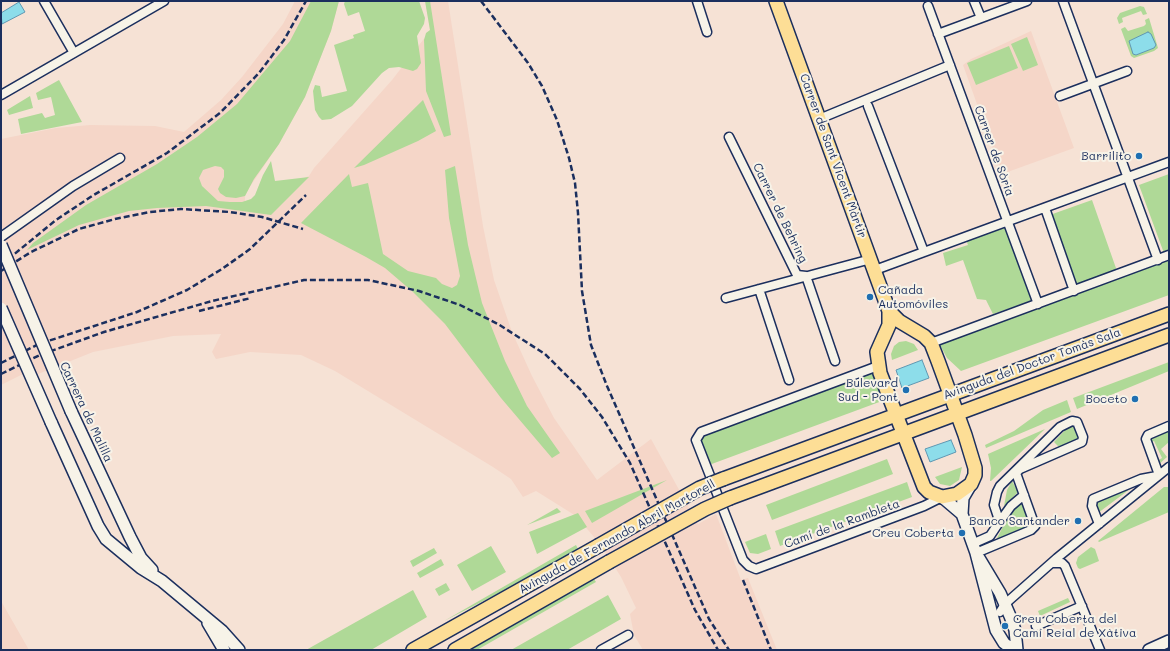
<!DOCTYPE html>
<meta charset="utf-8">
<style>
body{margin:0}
#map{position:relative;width:1170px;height:651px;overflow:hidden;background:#f6e2d5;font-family:Mali,sans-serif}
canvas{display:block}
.frame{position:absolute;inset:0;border:2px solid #1b2f5e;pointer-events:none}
</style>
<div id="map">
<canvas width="1170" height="651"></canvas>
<div class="frame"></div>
</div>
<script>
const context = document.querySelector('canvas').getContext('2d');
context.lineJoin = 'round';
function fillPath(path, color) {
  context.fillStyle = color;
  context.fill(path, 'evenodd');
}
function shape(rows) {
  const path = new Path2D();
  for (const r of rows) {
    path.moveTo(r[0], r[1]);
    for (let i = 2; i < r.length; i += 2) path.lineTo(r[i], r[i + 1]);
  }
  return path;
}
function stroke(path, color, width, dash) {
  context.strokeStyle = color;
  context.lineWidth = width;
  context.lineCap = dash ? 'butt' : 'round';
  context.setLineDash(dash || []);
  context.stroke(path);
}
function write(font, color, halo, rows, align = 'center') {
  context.font = font + ' Mali,sans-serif';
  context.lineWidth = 4;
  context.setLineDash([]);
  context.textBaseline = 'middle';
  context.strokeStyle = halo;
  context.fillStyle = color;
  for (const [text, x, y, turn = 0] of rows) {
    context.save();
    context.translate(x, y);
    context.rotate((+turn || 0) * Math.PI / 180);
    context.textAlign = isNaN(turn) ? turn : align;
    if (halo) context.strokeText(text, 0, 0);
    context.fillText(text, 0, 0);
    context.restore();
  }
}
const built = shape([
 [295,1,339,1,331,31,305,97,279,144,249,188,245,196,245,204,309,176,314,168,392,80,430,31,425,1,448,1,483,226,494,280,512,332,532,376,554,418,597,480,651,439,698,524,716,514,741,580,748,578,777,650,643,650,634,635,630,614,636,608,621,577,600,544,576,516,536,491,523,497,511,479,493,467,335,371,301,355,250,352,216,359,212,352,221,334,173,336,93,352,33,376,27,372,1,385,1,139,56,128,90,125,155,126,184,132,221,100,242,77,283,24],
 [1031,31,1074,148,1002,174,963,65,971,59],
 [1,601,29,650,1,650]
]);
const green = shape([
 [311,1,339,1,331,31,305,97,279,144,254,179,245,196,236,198,226,197,220,193,218,189,224,177,224,170,221,167,215,166,203,170,199,178,202,186,218,201,230,202,242,202,251,199,255,195,263,175,271,161,275,181,309,177,271,215,206,206,157,208,129,211,79,225,27,250,33,243,86,205,157,164,197,137,237,104,290,41],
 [345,1,419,1,425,18,424,24,417,36,421,63,417,69,413,71,399,67,389,68,382,73,352,106,331,119,322,120,319,117,315,110,313,91,315,85,320,86,322,97,347,91,334,45,354,38,353,35,365,31,359,12,348,16,344,4],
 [425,1,430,1,451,135,444,137,426,91,424,40,426,33,430,30],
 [1140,6,1144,7,1147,14,1143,15,1141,11,1122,18,1123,22,1119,24,1117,18,1120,13],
 [1149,18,1158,48,1154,51,1134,58,1131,56,1121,29,1125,27,1128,31,1144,26,1146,24,1145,20],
 [1129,42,1154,48,1135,55],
 [1027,37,1038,65,1023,71,1011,44],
 [1009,46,1018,68,976,85,967,63],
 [59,80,82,122,21,134,18,119,42,113,45,118,55,115,51,97,38,100,36,93],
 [30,96,33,108,9,115,7,110],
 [423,100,436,131,418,141,364,165,354,168],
 [455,166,468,245,482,303,505,361,527,406,560,453,552,458,501,398,445,324,413,292,385,268,366,257,301,223,349,174,352,187,368,183,383,254,408,271,436,278,442,284,452,288,457,285,460,276,449,218,445,170],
 [1169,174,1169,255,1165,256,1139,185],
 [1092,200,1117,271,1073,287,1047,216],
 [1002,226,1008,228,1033,299,1031,304,1026,305,1025,303,993,314,986,300,977,299,963,260,946,266,943,253,968,245,966,240],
 [1169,259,1169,295,961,371,947,358,939,343],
 [906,341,914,344,918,350,892,360,891,354,894,346,899,342],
 [1169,362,1169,371,1077,409,1073,398],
 [872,371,882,401,709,465,701,443,705,431],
 [1067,400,1071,412,986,448,985,445,1014,431,1043,410],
 [1074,425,1079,439,1060,448,1054,442,1069,426],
 [1045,429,991,481,990,481,991,468,988,454],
 [1169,430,1169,442,1161,449,1167,457,1158,465,1157,461,1162,458,1154,441,1149,443,1149,437],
 [887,459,893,474,772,520,766,505],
 [962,467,959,480,950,486,940,484,935,477],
 [667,480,592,523,585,511],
 [1012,481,1018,492,1004,506,1007,490],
 [907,482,912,497,780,546,775,531],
 [1134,485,1134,486,1098,513,1095,505,1096,501,1102,500],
 [1164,487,1169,487,1169,512,1099,542,1098,541],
 [1020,503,1023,503,1031,524,1030,527,997,541,996,540,1006,521],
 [557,508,561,512,527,525],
 [578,513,587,527,537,554,529,532],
 [766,534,771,549,758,554,750,553,745,542],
 [576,545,578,549,509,588,444,621],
 [491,546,506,572,472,591,457,565],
 [1091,547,1095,549,1099,561,1080,569,1078,568,1076,563,1078,557],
 [434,548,437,553,413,567,410,561],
 [441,559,444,565,420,578,417,573],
 [594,579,596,582,477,650,469,650],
 [446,583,450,590,439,596,435,589],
 [413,590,427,617,371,650,306,650],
 [608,595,621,619,567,650,511,650],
 [1068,598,1070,602,1040,616,1038,611]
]);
const water = shape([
 [19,2,25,12,2,24,1,13,19,2],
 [1148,32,1151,34,1156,45,1154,48,1136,55,1133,54,1129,41,1148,32],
 [922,360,929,378,902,388,896,370,922,360],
 [951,440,956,452,930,462,925,449,951,440]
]);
const street = shape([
 [44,1,74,53],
 [697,1,707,32],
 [974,1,981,18],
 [1063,1,1158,260],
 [928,6,1038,304],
 [938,34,1027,1],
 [1,95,164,1],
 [1060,96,1127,71],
 [868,106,924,252],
 [819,119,950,65],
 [729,137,797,275,806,276,835,361],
 [1045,208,1074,291],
 [1,237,73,186,120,158],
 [875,270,1169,162],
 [759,289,789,380],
 [726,298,871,259],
 [931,343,1169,255],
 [878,366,701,432,696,440,743,560,749,566,756,569,924,506,942,497],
 [1159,475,1146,439,1148,435,1169,426],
 [998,524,1011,506,1024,495],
 [1099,524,1092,506,1093,499,1141,479,1157,476],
 [972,544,990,536,998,524,999,520,994,505,997,492,1000,486,1060,427,1072,421,1077,422,1083,437,1082,442,1020,469,1016,473,1035,526,1031,530,976,553],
 [1052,563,1062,563,1065,566,1100,650],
 [1000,612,1005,604,1057,558,1169,467],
 [1036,626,1082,606],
 [601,650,628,635]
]);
const secondary = shape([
 [71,411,130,537,141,558,152,570],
 [51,422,98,526,106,539,141,568,162,581,222,631,239,650],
 [970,486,963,498,962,514,976,553,996,630,1004,643,1013,650],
 [942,497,962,514],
 [979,558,1000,593,1010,616,1015,630,1017,650],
 [208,623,224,650],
 [1149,650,1169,641]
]);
const primary = shape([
 [776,1,889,311,889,325,877,352,880,373,924,487,929,492,942,497,957,494,971,484,975,475,975,468,965,435,938,361,931,343,924,336,899,321,889,311],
 [723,479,1169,314],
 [730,498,1169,335],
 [413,650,598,546],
 [455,650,609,562]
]);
const rail = shape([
 [481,1,528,63,542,86,557,120,569,158,575,183,578,213,582,291,591,345,607,386,709,619,729,650],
 [1,265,56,220,92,196,167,153,220,113,259,73,284,40,306,1],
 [1,271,31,252,79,229,115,219,150,212,181,209,230,212,262,217,303,229],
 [199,311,251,298],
 [1,363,39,344,137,312,187,290,222,269,250,249,306,195],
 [1,374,40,355,104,332,212,301,304,280,368,280,419,291,460,305,498,324,545,354,580,389,602,417,630,463,695,610,718,650],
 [743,580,771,650]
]);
const secondaryBridge = shape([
 [1,245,71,411],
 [1,308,51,422]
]);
const primaryBridge = shape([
 [598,546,700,488,723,479],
 [609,562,705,509,730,498]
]);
const markers = [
 [1139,156,4,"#1f6fb2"],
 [870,297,4,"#1f6fb2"],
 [906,390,4,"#1f6fb2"],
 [1135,399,4,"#1f6fb2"],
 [1078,521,4,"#1f6fb2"],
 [962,533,4,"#1f6fb2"],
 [1005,626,4,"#1f6fb2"]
];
const streetNames = [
 ["Carrer de Sòria",994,151,70],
 ["Carrer de Sant Vicent Màrtir",833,156,70],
 ["Carrer de Behring",780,213,64],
 ["Avinguda del Doctor Tomàs Sala",1032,364,-20],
 ["Carrera de Malilla",86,412,65],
 ["Camí de la Rambleta",842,524,-20],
 ["Avinguda de Fernando Abril Martorell",617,537,-29]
];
const poiNames = [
 ["Barrilito",1131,156],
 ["Cañada",878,290,"left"],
 ["Automóviles",878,304,"left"],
 ["Bulevard",898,383],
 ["Sud - Pont",898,397],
 ["Boceto",1127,399],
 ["Banco Santander",1070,521],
 ["Creu Coberta",954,533],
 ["Creu Coberta del",1013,619,"left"],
 ["Camí Reial de Xàtiva",1013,633,"left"]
];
fillPath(built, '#f5d6c8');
fillPath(green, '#afd997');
fillPath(water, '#8dddea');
stroke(water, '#5f97b2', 1);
stroke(street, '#1b2f5e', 11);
stroke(secondary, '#1b2f5e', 14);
stroke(primary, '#1b2f5e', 16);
stroke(street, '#f7f3e8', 8);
stroke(secondary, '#f7f3e8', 11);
stroke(primary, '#fdde96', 13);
stroke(rail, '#1b2f5e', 2.5, [6, 3]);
stroke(secondaryBridge, '#1b2f5e', 14, []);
stroke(primaryBridge, '#1b2f5e', 16, []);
stroke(secondaryBridge, '#f7f3e8', 11);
stroke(primaryBridge, '#fdde96', 13);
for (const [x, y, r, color] of markers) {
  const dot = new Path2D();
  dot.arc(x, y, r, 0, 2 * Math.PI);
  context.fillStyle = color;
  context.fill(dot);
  stroke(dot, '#f7f3e8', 1.5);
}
write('12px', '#1b2f5e', '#f7f3e8', streetNames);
write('12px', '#1b2f5e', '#f7f3e8', poiNames, 'right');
</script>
